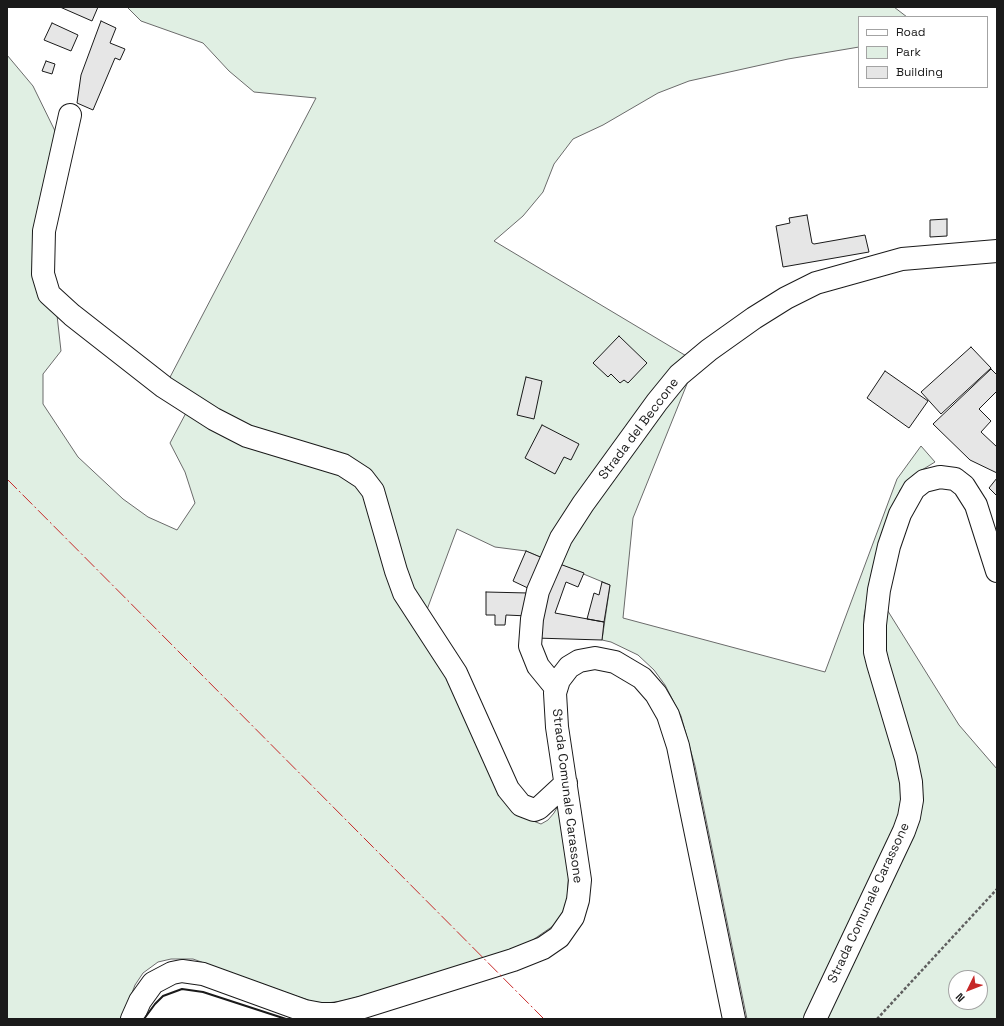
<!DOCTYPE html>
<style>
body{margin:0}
#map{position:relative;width:1004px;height:1026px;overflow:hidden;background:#fff;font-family:"Space Grotesk",sans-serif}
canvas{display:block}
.frame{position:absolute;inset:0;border:8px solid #1a1a1a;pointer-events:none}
.legend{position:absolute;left:858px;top:16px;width:130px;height:72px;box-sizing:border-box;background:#fff;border:1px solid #a3a3a3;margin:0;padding:5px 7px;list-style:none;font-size:12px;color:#1a1a1a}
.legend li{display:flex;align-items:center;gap:8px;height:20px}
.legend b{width:20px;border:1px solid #a3a3a3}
.north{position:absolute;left:948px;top:970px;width:40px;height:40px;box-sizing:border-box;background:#fff;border:1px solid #a3a3a3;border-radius:50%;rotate:227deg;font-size:11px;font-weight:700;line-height:16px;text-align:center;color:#1a1a1a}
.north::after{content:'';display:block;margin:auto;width:14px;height:18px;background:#c62828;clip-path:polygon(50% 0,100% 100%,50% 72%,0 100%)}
</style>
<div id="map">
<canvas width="1004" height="1026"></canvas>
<div class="frame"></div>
<ul class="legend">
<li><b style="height:5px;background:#fff"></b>Road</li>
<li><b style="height:11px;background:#e0efe3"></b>Park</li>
<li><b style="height:11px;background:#e6e6e6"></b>Building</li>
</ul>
<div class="north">N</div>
</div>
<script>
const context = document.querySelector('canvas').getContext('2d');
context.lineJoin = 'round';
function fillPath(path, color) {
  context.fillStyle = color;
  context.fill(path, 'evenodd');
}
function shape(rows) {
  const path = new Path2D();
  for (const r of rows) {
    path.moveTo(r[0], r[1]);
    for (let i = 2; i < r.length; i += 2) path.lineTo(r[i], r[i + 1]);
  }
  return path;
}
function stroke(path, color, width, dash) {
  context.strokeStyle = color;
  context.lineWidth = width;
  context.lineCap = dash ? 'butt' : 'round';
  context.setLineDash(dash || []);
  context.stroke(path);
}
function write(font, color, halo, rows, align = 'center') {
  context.font = font + ' "Space Grotesk",sans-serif';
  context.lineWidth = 3;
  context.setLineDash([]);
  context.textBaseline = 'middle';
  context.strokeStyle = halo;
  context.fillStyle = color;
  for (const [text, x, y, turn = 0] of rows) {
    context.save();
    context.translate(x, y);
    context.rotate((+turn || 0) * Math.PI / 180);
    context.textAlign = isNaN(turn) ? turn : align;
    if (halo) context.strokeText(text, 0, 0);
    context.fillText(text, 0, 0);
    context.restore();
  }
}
const green = shape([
 [127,7,894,7,907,17,859,17,859,47,788,59,689,81,658,93,603,125,573,139,554,164,543,192,523,216,494,241,688,357,545,559,526,551,495,547,457,529,425,615,417,603,375,486,259,434,168,381,316,98,254,92,229,71,203,43,141,21,127,7],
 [7,55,33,86,56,133,39,210,57,315,61,351,43,374,43,404,78,457,123,499,148,517,177,530,195,503,185,472,170,443,187,411,358,479,435,653,523,817,541,824,548,820,554,813,559,804,569,868,567,902,561,916,553,926,524,946,382,991,342,1001,327,1003,314,1002,296,996,193,959,171,959,158,962,143,973,135,985,122,1019,7,1019,7,55],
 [691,374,633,518,623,618,825,672,897,479,921,446,935,462,912,476,900,490,894,506,872,577,864,616,865,651,903,783,899,818,806,1019,747,1019,695,766,681,716,665,685,654,670,638,655,611,642,602,640,610,585,557,563,573,533,691,374],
 [886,608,959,725,997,769,997,1019,826,1019,911,836,886,655,886,608],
 [956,978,980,978,980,1002,956,1002,956,978]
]);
const building = shape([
 [60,7,98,7,92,21,60,7],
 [101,21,116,28,110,43,125,49,120,60,115,58,93,110,77,103,81,75,101,21],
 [52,23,78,35,71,51,44,40,52,23],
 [46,61,55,64,52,74,42,71,46,61],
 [807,215,812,243,814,244,865,235,869,252,783,267,776,226,790,223,789,218,807,215],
 [947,219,947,236,930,237,930,220,947,219],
 [619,336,647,363,628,383,624,380,620,383,611,374,608,377,593,363,619,336],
 [971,347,991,368,941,414,921,392,971,347],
 [991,369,997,375,997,391,979,409,991,421,981,432,997,447,997,473,970,460,933,424,991,369],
 [885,371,928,401,909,428,867,398,885,371],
 [526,377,542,381,534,419,517,415,526,377],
 [542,425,579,444,571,460,564,457,555,474,525,458,542,425],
 [997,478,997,496,989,488,997,478],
 [526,551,545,559,532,590,513,581,526,551],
 [557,563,584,573,578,587,566,582,555,613,604,622,602,640,535,638,557,563],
 [602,582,610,585,604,622,587,619,594,593,599,595,602,582],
 [486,592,528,593,528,616,506,615,505,625,495,625,495,615,486,615,486,592]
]);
const path = shape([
 [877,1019,997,889]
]);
const minor = shape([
 [70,115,44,231,43,274,49,294,72,315,164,387,214,419,247,436,343,465,363,478,373,491,396,571,404,593,456,673,508,789,521,805,534,810,539,808,566,783],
 [556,688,538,666,530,646,532,619,538,591,561,538,583,504,657,402,679,375,709,350,754,318,786,298,816,283,902,259,997,251],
 [132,1019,140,1001,153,983,172,973,182,971,203,974,305,1011,321,1014,336,1014,360,1008,513,960,543,948,559,937,573,917,578,900,580,880,557,727,555,693,559,680,569,667,579,661,595,658,615,662,642,678,656,694,668,715,678,746,734,1019],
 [815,1019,904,831,909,817,912,800,911,782,906,758,878,664,875,652,875,625,879,590,889,546,900,514,914,489,924,481,940,477,955,479,964,486,976,505,997,571]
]);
const wall = shape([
 [144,1019,155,1004,163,996,182,989,203,992,286,1019]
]);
const power = shape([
 [7,479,544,1019]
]);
const streetNames = [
 ["Strada del Beccone",639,429,-53],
 ["Strada Comunale Carassone",567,796,83],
 ["Strada Comunale Carassone",869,903,-65]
];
fillPath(green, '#e0efe3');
stroke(green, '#6a6a6a', 1);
fillPath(building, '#e6e6e6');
stroke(building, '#1a1a1a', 1);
stroke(minor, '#1a1a1a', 24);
stroke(path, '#5f5f5f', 2.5, [3, 2]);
stroke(minor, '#fff', 22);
stroke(wall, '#1a1a1a', 2);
stroke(power, '#c62828', 1, [14, 3, 2, 3]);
write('13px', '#1a1a1a', '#fff', streetNames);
</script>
